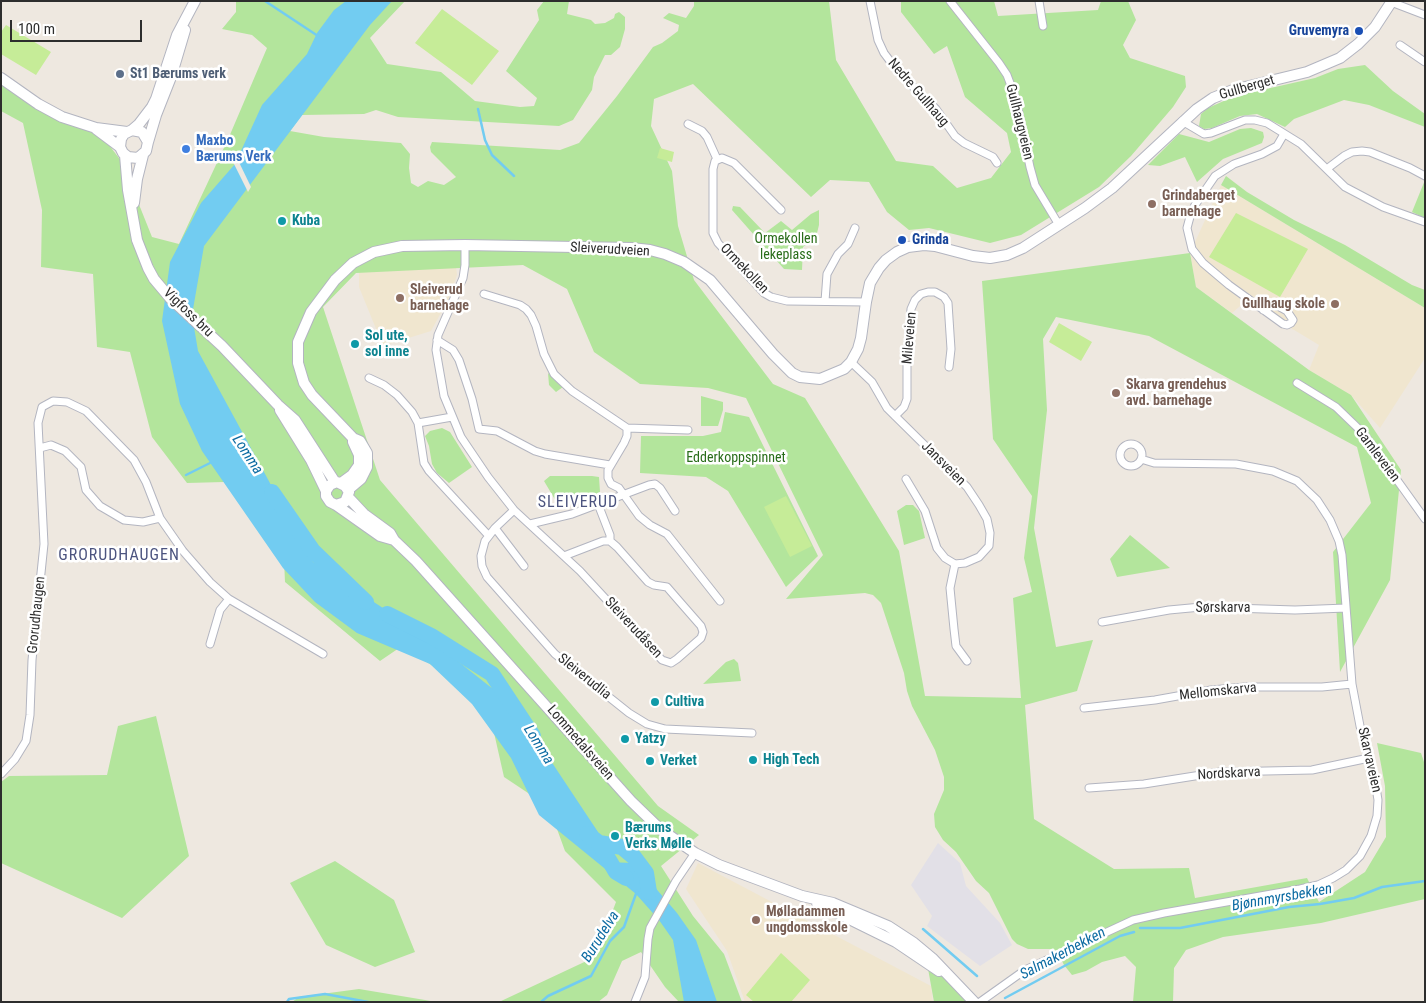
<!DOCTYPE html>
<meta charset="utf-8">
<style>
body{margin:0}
#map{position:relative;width:1426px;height:1003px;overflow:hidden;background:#eee8e0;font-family:"Roboto Condensed",sans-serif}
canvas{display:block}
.frame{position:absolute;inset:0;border:2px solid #2d2d2d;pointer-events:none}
.scale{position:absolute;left:10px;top:20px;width:132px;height:22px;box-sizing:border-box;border:2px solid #2d2d2d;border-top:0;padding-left:6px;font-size:15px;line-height:18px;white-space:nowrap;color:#2d2d2d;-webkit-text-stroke:4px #fff;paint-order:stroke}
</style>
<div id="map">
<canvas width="1426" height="1003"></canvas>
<div class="frame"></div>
<div class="scale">100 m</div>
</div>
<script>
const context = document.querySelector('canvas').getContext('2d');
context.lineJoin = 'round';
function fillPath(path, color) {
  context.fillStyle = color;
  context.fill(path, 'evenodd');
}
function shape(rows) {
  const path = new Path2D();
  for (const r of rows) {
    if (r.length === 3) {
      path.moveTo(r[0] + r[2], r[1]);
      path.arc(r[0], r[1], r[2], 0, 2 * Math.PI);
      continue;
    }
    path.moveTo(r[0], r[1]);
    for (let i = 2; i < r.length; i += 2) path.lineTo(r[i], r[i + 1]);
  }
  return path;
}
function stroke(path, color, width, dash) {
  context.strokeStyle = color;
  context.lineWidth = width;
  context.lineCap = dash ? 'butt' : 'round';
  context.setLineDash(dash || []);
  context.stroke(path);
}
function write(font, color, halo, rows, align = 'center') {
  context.font = font + ' "Roboto Condensed",sans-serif';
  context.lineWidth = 5;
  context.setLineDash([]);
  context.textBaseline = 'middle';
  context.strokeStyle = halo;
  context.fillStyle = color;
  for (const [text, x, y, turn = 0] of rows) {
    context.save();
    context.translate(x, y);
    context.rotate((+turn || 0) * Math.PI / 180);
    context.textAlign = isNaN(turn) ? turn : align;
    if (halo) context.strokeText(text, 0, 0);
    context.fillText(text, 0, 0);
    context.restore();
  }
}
const industrial = shape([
 [938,843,960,863,966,886,1000,923,1012,945,980,966,927,926,932,916,911,885]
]);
const education = shape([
 [1221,185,1425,308,1425,358,1380,428,1351,395,1309,370,1319,345,1246,301,1232,313,1196,287,1190,253],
 [455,258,457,275,449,298,431,331,383,346,359,287,359,268],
 [698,863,931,986,933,1002,745,1002,727,951,686,889]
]);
const green = shape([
 [236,1,405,1,370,38,387,64,441,72,475,101,520,107,534,106,537,98,506,71,539,20,537,10,544,1,569,1,567,14,591,20,595,24,605,23,614,18,615,14,619,12,625,17,625,29,620,47,611,55,605,55,594,77,592,90,573,120,559,126,398,117,376,110,364,114,302,115,290,131,324,137,401,143,410,154,409,168,411,183,418,187,428,181,444,185,456,177,431,152,430,147,432,142,560,150,579,143,617,96,653,47,662,43,678,31,679,25,663,18,669,13,686,18,694,6,694,1,829,1,836,60,896,161,933,166,957,188,991,178,1011,152,1007,133,965,97,947,46,934,54,901,12,901,1,994,1,998,16,1098,10,1101,1,1128,1,1136,20,1123,45,1130,58,1185,76,1186,87,1173,107,1131,156,1099,187,1021,235,990,243,929,228,909,230,887,212,869,182,830,180,811,197,693,84,654,99,651,126,672,171,678,226,694,280,773,384,805,398,899,551,925,696,1021,698,1013,598,1032,592,1024,558,1032,496,993,439,982,281,1190,253,1196,287,1309,370,1351,395,1401,470,1390,580,1340,672,1333,552,1371,503,1357,447,1149,336,1056,317,1043,339,1047,410,1034,528,1056,647,1093,640,1077,691,1025,705,1034,819,1114,869,1189,868,1195,898,1307,878,1319,902,1365,872,1386,837,1385,786,1377,743,1421,753,1425,765,1425,899,1321,923,1223,937,1186,950,1174,968,1173,1002,1133,1002,1136,967,1125,956,1102,962,1086,971,1072,975,1064,965,1058,953,1050,949,1028,949,1017,944,1012,939,989,893,976,881,956,852,943,840,935,827,934,814,944,790,944,777,935,750,912,706,907,691,904,673,881,603,873,595,865,593,786,599,823,555,746,398,708,388,640,384,594,352,567,289,523,265,356,273,323,307,380,480,658,806,699,835,661,866,693,916,724,954,742,1002,679,1002,665,987,641,952,622,961,607,995,598,1002,499,1002,595,957,616,902,565,851,549,807,504,777,490,715,439,670,402,646,380,661,285,582,284,560,224,482,187,483,152,437,130,352,97,347,93,274,41,267,42,210,23,123,1,111,1,76,62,117,96,128,122,162,152,237,179,244,229,137,267,48,252,35,222,29,236,12],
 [1365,65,1393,91,1425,114,1425,127,1369,105,1344,100,1294,119,1285,127,1257,114,1240,116,1212,128,1204,129,1199,126,1201,114,1208,108,1235,96,1315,78,1338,69],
 [1251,128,1263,132,1264,137,1262,143,1223,159,1197,182,1185,157,1160,166,1148,165,1179,134,1209,142,1240,129],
 [1226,176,1247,192,1294,220,1345,245,1412,285,1425,290,1425,308,1221,185],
 [1425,180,1425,218,1412,212],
 [733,206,740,207,765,233,781,221,792,230,811,214,819,210,819,225,816,237,803,247,802,270,784,269,732,210],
 [548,373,563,387,556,392,549,385],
 [701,396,723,402,723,410,718,426,701,426],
 [725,412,749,417,818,556,786,587,728,491,706,477,640,473,641,436,703,436,721,432],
 [442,428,450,432,472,467,449,483,437,473,432,464,429,446,425,436,430,431],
 [550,476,592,476,599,477,600,492,589,499,557,503,544,481],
 [906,505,913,505,919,511,925,538,904,545,897,511],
 [1130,535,1170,568,1117,577,1110,559],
 [734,659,738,663,741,681,703,684,726,662],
 [156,716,189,856,122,918,1,863,1,782,9,776,107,775,118,726],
 [335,861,394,900,415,952,375,967,326,945,290,883],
 [927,963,974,1002,934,1002],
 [359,989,425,1000,436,1002,292,1002,299,997]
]);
const pitch = shape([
 [442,9,499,51,472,85,415,43],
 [6,25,51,52,36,75,1,54,1,32],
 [660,148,674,152,672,162,657,158],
 [1236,213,1308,249,1280,297,1209,257],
 [1059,323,1092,342,1081,361,1049,342],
 [786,496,812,546,790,557,764,507],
 [781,953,810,980,791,1002,754,1002,746,995]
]);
const water = shape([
 [346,1,392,1,370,25,204,246,192,315,198,351,313,562,427,637,493,689,525,722,598,832,605,862,634,863,677,913,696,940,717,1002,684,1002,673,940,659,920,636,894,539,815,511,758,472,704,430,664,357,633,315,602,283,568,202,451,180,404,162,321,170,262,201,203,235,164,262,105,307,54,317,33,334,10]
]);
const pier = shape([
 [236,156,251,187,248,192,233,162]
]);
const stream = shape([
 [265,1,318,36],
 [478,109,485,140,492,155,514,176],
 [186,475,210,463],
 [1140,928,1180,928,1289,907,1320,904,1354,898,1382,887,1425,881],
 [923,929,977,976],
 [1005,998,1120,936,1134,932],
 [287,1002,289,999,325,994,368,1002],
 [541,1002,548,996,591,976,610,941,624,927,637,891]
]);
const river = shape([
 [272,492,313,551,366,602],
 [387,614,433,637,492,674,533,736],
 [587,834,599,843,616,872,626,878],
 [599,843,622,847,634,857,646,873,649,892]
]);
const street = shape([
 [870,1,878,40,884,53,893,65,903,77,936,109,955,136,964,143,993,157,997,163],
 [950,1,999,63,1007,75,1016,99,1030,167,1035,185,1059,225],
 [1039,1,1043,26],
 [1391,2,1425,15],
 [1400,45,1425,62],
 [1182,121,1204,134,1211,133,1245,120,1255,120,1267,123,1301,144,1345,187,1383,207,1425,222],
 [688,124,702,131,707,137,717,159],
 [1328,168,1344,156,1352,152,1362,151,1370,152,1410,168,1425,176],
 [781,210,734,163,722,158,715,161,713,169,713,233,718,243,764,293,771,297,787,301,866,302],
 [465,245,465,265,463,278,438,335,436,350,444,396,461,437,488,477,514,510,580,571,662,660,671,663,677,659,701,638,703,632,701,626,680,602,667,587,654,585,648,582,617,547,610,541,603,541,564,556],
 [484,294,520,305,526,309,531,315,536,326,544,354,554,374,572,391,627,428,627,436,624,443,608,470,608,478,611,484,619,488,639,516,650,525,667,534,720,601],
 [825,301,827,274,838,254,848,244,855,228],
 [1263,310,1273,305,1278,306,1287,311,1293,320,1291,323,1287,325,1283,324,1229,285,1203,263,1192,249,1187,228,1191,213,1195,205,1215,176,1234,164,1262,154,1277,146,1284,134],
 [437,340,453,350,459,360,472,399,479,429,497,431,535,451,545,454,610,465],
 [851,362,872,382,887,408,967,487,979,505,987,519,990,533,989,546,979,557,965,563,955,564,945,558,937,548,925,511,906,479],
 [369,378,384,385,397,395,412,412,418,423,452,417],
 [1297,383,1336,407,1364,434,1425,519],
 [895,416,904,407,907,399,907,357,911,309,915,300,921,294,928,292,935,292,944,297,948,303,951,349,949,367],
 [418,423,424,463,429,471,488,535],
 [627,428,688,430],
 [1131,455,11],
 [40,448,51,445,65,451,81,467,86,490,100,506,124,520,143,522,160,518],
 [598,504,610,535,610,541],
 [514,510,495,528,485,541,481,556,482,566,487,577,555,654,629,713,647,724,665,729,752,733],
 [530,524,572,514,649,485,655,484,660,488,675,511],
 [495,528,524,566],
 [955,564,950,588,954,629,956,646,967,661],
 [1102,622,1169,610,1201,607,1295,610,1346,608],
 [210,644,220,610,229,599],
 [1084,708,1155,700,1211,690,1245,687,1322,687,1352,684],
 [1,774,15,759,26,741,30,715,32,660,44,544,38,423,42,407,53,401,67,402,86,411,134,460,146,482,160,518,183,551,210,582,229,599,323,654],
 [1089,788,1144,784,1220,772,1312,770,1369,758],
 [635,1002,645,977,648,939,650,928,676,881,695,853],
 [980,1002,1025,970,1133,920,1164,913,1300,889,1318,885,1333,878,1346,870,1360,856,1371,836,1377,816,1378,800,1375,781,1360,726,1352,684,1342,555,1339,541,1330,520,1317,500,1297,481,1273,471,1236,464,1154,463,1141,459]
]);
const secondary = shape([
 [1,78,38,104,62,117,96,128,127,132],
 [96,129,120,147],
 [132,130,142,132,148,142,146,151,138,158,128,157,123,153,120,147,121,139,124,134,132,130,139,124,152,107,156,99,177,35,195,1],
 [148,142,156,115,171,77,185,30],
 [125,155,128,190,137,240,148,268,154,279,170,298,222,346,278,405,295,420,335,482],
 [134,203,137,179,143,155],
 [280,410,311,460,326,491],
 [341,483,352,475,359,465,359,455,353,442,353,438],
 [348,490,361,479,367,467,367,453,360,441,353,438,312,395,304,383,298,363,298,342,311,312,335,280,353,263,374,252,402,246,465,245,631,248,650,250,665,254,684,262,710,280,773,354,792,373,800,377,820,379,844,369,851,362,858,349,861,338,866,302,870,283,879,268,886,260,897,252,908,247,924,245,935,246,973,256,990,258,1007,255,1023,248,1085,208,1112,188,1197,109,1213,98,1233,90,1307,72,1340,58,1358,44,1375,27,1392,1],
 [348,497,364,514,390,533,394,540,416,561,631,801,660,829,695,853,719,865,802,896,833,903,888,926,914,943,932,958,974,1002],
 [336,505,345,502,349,492,345,486,337,482,330,485,326,491,326,496,330,502,336,505,380,536,394,540],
 [817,903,896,942,939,971]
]);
const markers = [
 [1359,31,5,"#1a4fb4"],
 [120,74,5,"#5c6f8a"],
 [186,149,5,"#3f7fe0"],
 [1152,204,5,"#8d6e63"],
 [282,221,5,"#0f9aa8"],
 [902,240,5,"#1a4fb4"],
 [400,298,5,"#8d6e63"],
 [1335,304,5,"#8d6e63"],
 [355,344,5,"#0f9aa8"],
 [1116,393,5,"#8d6e63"],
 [655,702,5,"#0f9aa8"],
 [625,739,5,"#0f9aa8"],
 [753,760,5,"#0f9aa8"],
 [650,761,5,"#0f9aa8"],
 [615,836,5,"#0f9aa8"],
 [756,920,5,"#8d6e63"]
];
const transitNames = [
 ["Gruvemyra",1349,31],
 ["Grinda",912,240,"left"]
];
const serviceNames = [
 ["St1 Bærums verk",130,74]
];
const streetNames = [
 ["Gullberget",1247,88,-16],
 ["Nedre Gullhaug",918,93,49],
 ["Gullhaugveien",1019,122,76],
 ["Sleiverudveien",610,250,3],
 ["Ormekollen",744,269,46],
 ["Vigfoss bru",188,313,44],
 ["Mileveien",910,338,-85],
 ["Gamleveien",1377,455,53],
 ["Jansveien",943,464,45],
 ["Sørskarva",1223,608],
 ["Grorudhaugen",37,615,-84],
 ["Sleiverudåsen",633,628,47],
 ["Sleiverudlia",584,677,39],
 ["Mellomskarva",1218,692,-6],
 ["Lommedalsveien",580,743,49],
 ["Skarvaveien",1369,760,77],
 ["Nordskarva",1229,774,-3]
];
const shopNames = [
 ["Maxbo",196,141],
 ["Bærums Verk",196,157]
];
const educationNames = [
 ["Grindaberget",1162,196],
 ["barnehage",1162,212],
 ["Sleiverud",410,290],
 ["barnehage",410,306],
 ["Gullhaug skole",1325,304,"right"],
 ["Skarva grendehus",1126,385],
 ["avd. barnehage",1126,401],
 ["Mølladammen",766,912],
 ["ungdomsskole",766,928]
];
const cultureNames = [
 ["Kuba",292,221],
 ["Sol ute,",365,336],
 ["sol inne",365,352],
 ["Cultiva",665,702],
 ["Yatzy",635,739],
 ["High Tech",763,760],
 ["Verket",660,761],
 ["Bærums",625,828],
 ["Verks Mølle",625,844]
];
const parkNames = [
 ["Ormekollen",786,239],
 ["lekeplass",786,255],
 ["Edderkoppspinnet",736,458]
];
const waterNames = [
 ["Lomma",247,455,57],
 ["Lomma",538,745,58],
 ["Bjønnmyrsbekken",1282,898,-10],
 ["Burudelva",601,937,-58],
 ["Salmakerbekken",1063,954,-28]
];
const quarterNames = [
 ["SLEIVERUD",578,503],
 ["GRORUDHAUGEN",119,556]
];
fillPath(industrial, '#e2e0e7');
fillPath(education, '#f0e6cf');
fillPath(green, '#b3e59c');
fillPath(pitch, '#c6ec98');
fillPath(water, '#72ccf1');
fillPath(pier, '#eee8e0');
stroke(stream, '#72ccf1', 2.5);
stroke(river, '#72ccf1', 16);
stroke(street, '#b3b5c0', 9);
stroke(secondary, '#b3b5c0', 12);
stroke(street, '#fff', 7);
stroke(secondary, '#fff', 10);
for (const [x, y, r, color] of markers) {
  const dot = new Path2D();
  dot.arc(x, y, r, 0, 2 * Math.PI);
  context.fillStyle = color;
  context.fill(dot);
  stroke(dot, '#fff', 2);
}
write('bold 14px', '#164399', '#fff', transitNames, 'right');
write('bold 14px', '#4e5e75', '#fff', serviceNames, 'left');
write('14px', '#2d2d2d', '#fff', streetNames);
write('bold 14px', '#366cbe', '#fff', shopNames, 'left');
write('bold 14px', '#785e54', '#fff', educationNames, 'left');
write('bold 14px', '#0d838f', '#fff', cultureNames, 'left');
write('14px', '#296d1a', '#fff', parkNames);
write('italic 15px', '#0c6ba2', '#fff', waterNames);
context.letterSpacing = '1px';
write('16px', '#4c547f', '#fff', quarterNames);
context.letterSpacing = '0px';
</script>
